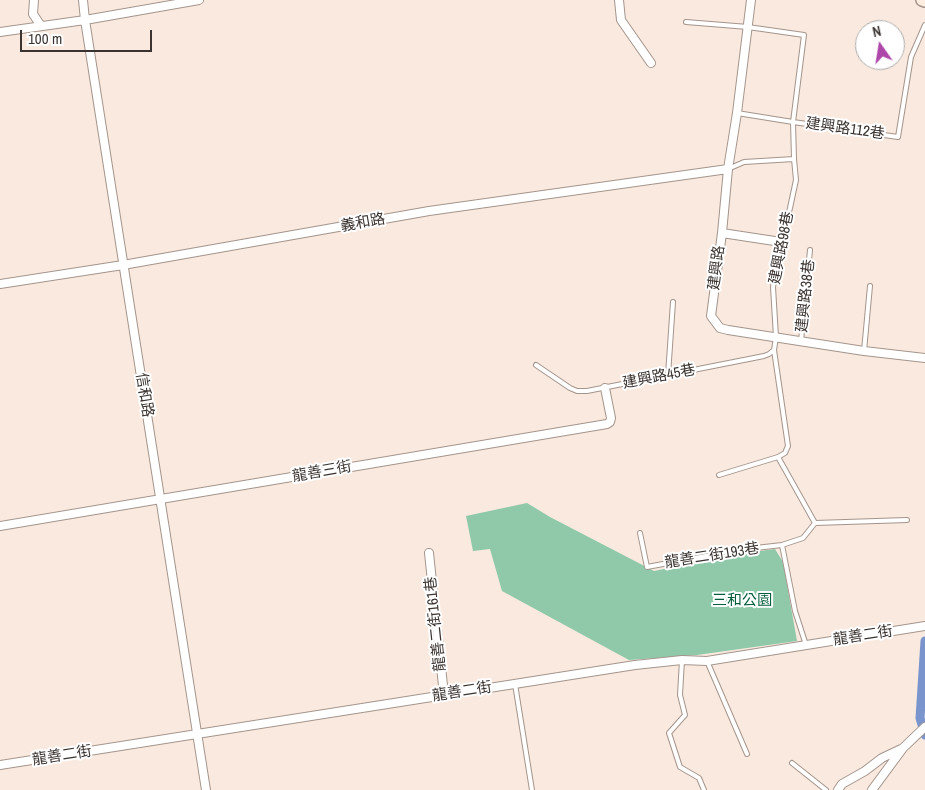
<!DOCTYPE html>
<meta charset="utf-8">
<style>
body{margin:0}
#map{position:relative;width:925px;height:790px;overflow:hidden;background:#f9e9df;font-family:"Archivo Narrow",sans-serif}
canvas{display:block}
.north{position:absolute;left:855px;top:20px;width:50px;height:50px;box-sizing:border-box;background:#fff;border:1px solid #b0adac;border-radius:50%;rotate:347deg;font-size:14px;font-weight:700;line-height:20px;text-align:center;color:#3a3330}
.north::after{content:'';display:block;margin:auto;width:18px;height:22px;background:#ae47aa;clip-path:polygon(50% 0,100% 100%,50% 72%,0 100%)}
.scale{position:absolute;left:20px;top:30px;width:132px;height:22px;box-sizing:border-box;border:2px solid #3a3330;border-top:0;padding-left:6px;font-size:15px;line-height:18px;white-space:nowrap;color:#3a3330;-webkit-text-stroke:4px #fff;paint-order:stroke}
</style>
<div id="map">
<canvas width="925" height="790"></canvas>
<div class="north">N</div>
<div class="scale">100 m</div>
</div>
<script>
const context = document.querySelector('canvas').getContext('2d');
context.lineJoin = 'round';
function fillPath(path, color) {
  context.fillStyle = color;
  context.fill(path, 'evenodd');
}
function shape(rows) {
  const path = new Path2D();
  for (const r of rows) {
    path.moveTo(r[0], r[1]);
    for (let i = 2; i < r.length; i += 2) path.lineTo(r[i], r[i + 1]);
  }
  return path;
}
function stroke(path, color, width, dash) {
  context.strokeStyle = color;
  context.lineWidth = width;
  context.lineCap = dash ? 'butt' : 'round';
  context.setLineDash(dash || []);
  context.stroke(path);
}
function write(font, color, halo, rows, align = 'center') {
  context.font = font + ' "Archivo Narrow","Noto Sans TC",sans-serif';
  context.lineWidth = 4;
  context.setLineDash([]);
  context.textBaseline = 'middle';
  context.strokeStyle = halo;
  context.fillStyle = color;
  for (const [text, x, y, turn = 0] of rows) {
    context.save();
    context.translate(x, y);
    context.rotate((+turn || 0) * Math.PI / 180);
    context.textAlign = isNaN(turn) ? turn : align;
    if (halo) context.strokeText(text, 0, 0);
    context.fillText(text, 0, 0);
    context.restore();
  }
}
const green = shape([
 [527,503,550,517,654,571,737,554,775,549,783,562,797,641,697,655,629,660,502,591,490,549,473,551,466,516]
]);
const canal = shape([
 [925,641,920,718,925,735]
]);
const lane = shape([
 [737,113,793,122,898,137,911,57,925,25],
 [728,169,744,162,794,159],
 [801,341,810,250],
 [864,351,870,286],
 [536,365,570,388,577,391,587,391,764,356,769,354,774,350,776,337,773,287,781,242,790,208,796,180,794,159,793,122,804,35,748,27,686,22],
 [668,375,673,302],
 [778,457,815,523],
 [719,475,778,457,785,453,788,446,774,350],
 [640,533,647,567,738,550,782,545,803,538,815,523,907,520],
 [782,545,795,611,806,645],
 [682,660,680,695,685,715,669,733,680,767,699,778,704,790],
 [707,661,747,754],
 [515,684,532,790],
 [792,763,826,790]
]);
const street = shape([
 [34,0,33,14,41,26],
 [83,0,85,20,206,790],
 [619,0,621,20,651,63],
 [751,0,737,113,728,169,722,233,711,316,720,328,728,330,864,351,925,358],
 [0,32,85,20,199,0],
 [722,233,781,242],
 [0,284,123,265,429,211,728,169],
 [0,526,607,424,610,422,611,418,605,388],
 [429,553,444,695],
 [0,765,635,665,682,660,707,661,925,626],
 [838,790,842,784,865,771,882,758,901,749],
 [872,790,903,748,925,727]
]);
const secondary = shape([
 [922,0,925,1]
]);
const streetNames = [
 ["建興路112巷",845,129,8],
 ["義和路",363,223,-10],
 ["建興路98巷",782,248,-79],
 ["建興路",717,268,-83],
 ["建興路38巷",806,296,-84],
 ["建興路45巷",659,377,-11],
 ["信和路",144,395,81],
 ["龍善三街",322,472,-10],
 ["龍善二街193巷",712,556,-9],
 ["龍善二街161巷",436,624,-96],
 ["龍善二街",863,636,-9],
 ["龍善二街",462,692,-9],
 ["龍善二街",62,756,-9]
];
const parkNames = [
 ["三和公園",742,601]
];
fillPath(green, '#8fc9a9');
stroke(canal, '#7a95cd', 9);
stroke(lane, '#a4958c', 6);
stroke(street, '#a4958c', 10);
stroke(secondary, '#a4958c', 14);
stroke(lane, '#fff', 4);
stroke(street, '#fff', 8);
stroke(secondary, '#feeee2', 11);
write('15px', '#3a3330', '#fff', streetNames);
write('15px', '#025d3b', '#fff', parkNames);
</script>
